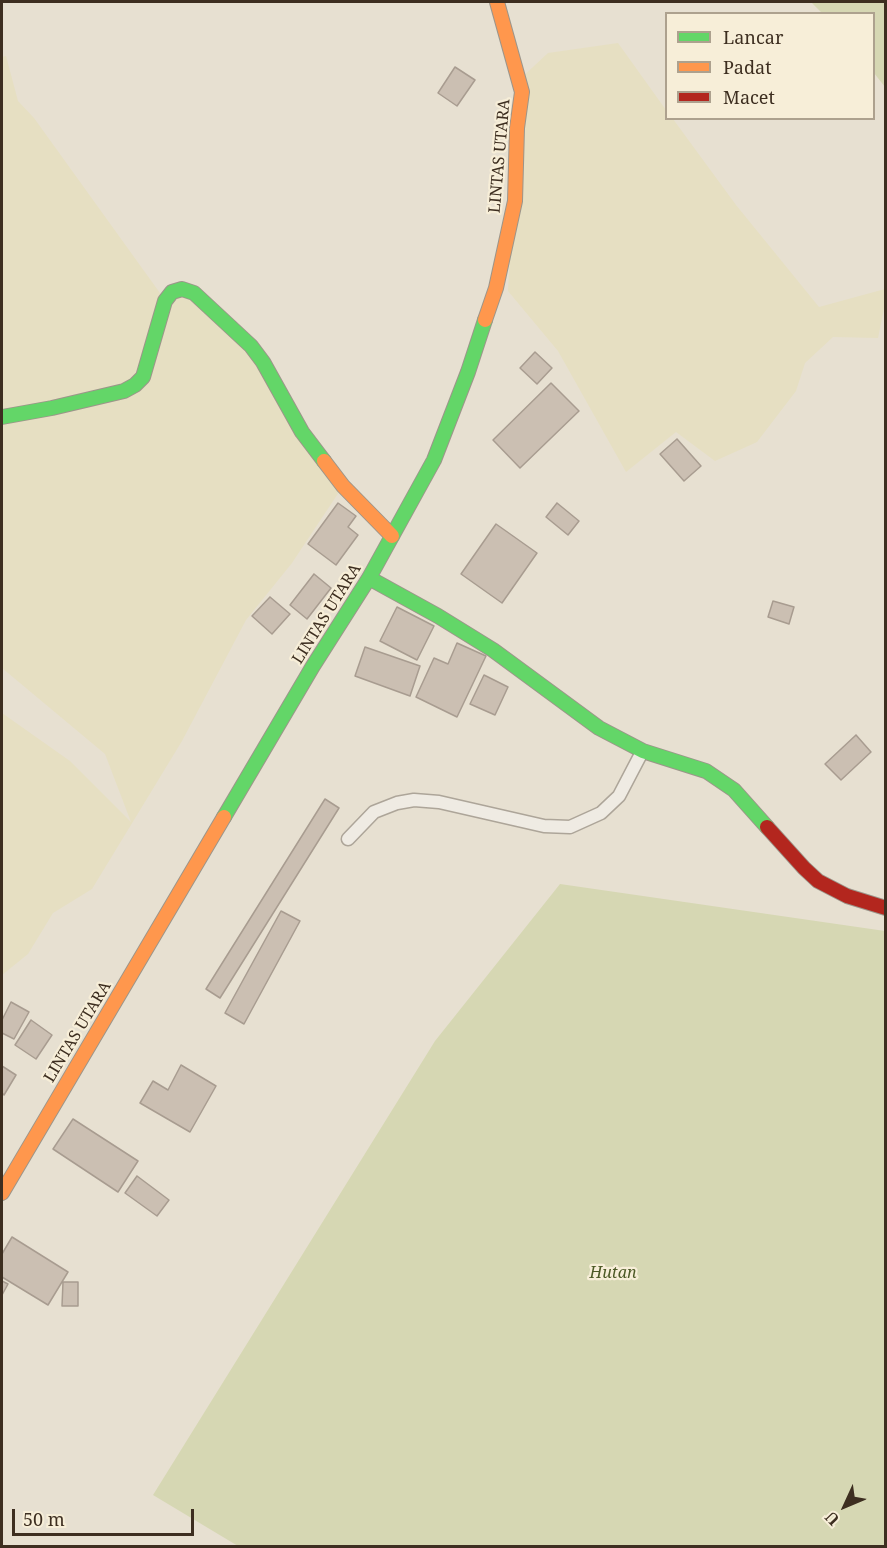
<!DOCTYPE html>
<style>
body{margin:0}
#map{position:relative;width:887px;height:1548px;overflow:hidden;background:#e7e0d1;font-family:"Noto Serif",serif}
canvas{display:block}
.frame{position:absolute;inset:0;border:3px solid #3d2e20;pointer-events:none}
.legend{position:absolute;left:665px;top:12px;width:210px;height:108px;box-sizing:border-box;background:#f7eed8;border:2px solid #ada18e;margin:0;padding:8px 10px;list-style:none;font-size:18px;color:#3d2e20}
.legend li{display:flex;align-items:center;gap:12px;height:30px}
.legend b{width:30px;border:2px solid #ada18e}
.north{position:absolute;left:815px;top:1476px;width:60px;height:60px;-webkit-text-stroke:4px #f7eed8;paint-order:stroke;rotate:226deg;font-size:16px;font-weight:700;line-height:24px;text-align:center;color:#3d2e20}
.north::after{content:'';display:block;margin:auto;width:21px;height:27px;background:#3d2e20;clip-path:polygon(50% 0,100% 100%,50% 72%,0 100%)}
.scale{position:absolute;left:12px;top:1509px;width:182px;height:27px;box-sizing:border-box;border:3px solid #3d2e20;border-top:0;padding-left:8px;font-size:18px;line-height:21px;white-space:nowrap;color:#3d2e20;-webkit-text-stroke:4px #f7eed8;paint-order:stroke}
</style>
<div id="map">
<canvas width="887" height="1548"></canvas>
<div class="frame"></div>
<ul class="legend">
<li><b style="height:8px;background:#63d668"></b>Lancar</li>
<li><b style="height:8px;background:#ff974d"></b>Padat</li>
<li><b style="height:8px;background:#b3261e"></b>Macet</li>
</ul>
<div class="north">U</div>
<div class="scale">50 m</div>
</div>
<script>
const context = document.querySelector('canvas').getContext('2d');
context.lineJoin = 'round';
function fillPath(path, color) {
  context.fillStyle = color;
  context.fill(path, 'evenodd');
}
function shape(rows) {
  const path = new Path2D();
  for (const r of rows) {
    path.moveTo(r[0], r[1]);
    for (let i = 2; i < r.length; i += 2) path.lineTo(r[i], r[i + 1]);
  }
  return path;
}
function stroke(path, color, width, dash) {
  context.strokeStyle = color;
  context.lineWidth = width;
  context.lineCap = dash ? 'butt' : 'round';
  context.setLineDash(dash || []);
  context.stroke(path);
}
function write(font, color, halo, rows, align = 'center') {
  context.font = font + ' "Noto Serif",serif';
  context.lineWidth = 4.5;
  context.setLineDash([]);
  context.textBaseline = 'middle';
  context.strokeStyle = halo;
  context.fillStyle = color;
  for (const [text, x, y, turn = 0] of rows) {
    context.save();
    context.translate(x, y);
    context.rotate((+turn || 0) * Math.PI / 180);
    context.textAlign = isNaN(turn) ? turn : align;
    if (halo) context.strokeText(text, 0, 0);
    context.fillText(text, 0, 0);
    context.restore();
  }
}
const farmland = shape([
 [618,43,666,110,666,118,673,119,736,205,819,307,885,289,886,299,878,338,833,337,805,363,796,391,757,442,715,461,676,432,626,472,558,351,508,291,519,80,548,53],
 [6,56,18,101,34,118,165,300,182,289,263,362,343,486,292,563,246,620,182,741,92,889,53,913,28,954,2,975,2,713,70,761,131,822,105,754,2,668,2,57]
]);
const green = shape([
 [811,2,885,2,885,87,874,73,874,14,822,13],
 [560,884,885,931,885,1546,238,1546,153,1495,435,1041]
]);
const building = shape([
 [455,67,475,80,457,106,438,93,455,67],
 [535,352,552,368,537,384,520,368,535,352],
 [551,383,579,411,520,468,493,440,551,383],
 [677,439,701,466,684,481,660,454,677,439],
 [338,503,356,516,348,527,358,535,336,565,308,544,338,503],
 [557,503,579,521,568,535,546,517,557,503],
 [496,524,537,553,502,603,461,574,496,524],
 [314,574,331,588,307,619,290,605,314,574],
 [270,597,290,614,272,634,252,616,270,597],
 [773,601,794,607,789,624,768,617,773,601],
 [397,607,434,626,417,660,380,641,397,607],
 [457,643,486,656,457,717,416,697,434,658,448,664,457,643],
 [365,647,420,666,410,696,355,676,365,647],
 [484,675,508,687,495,715,470,704,484,675],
 [856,735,871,752,841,780,825,764,856,735],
 [325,799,339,808,220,998,206,989,325,799],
 [281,911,300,921,244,1024,225,1013,281,911],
 [11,1002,29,1012,14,1039,2,1033,2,1020,11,1002],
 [31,1020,52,1035,36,1059,15,1045,31,1020],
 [181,1065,216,1086,190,1132,140,1103,153,1081,168,1090,181,1065],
 [2,1066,16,1075,4,1095,2,1093,2,1066],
 [73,1119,138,1161,118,1192,53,1149,73,1119],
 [137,1176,169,1200,157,1216,125,1193,137,1176],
 [12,1237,68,1272,48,1305,2,1277,2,1254,12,1237],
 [2,1281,8,1284,2,1295,2,1281],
 [63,1282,78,1282,78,1306,62,1306,63,1282]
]);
const lane = shape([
 [348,839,374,812,397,803,414,800,439,802,544,826,570,827,601,813,619,796,642,752]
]);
const fast = shape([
 [2,417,52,408,124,391,135,385,143,377,165,301,172,292,182,289,194,293,251,346,263,362,302,432,324,461],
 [369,578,438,616,493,650,599,728,643,751,706,771,734,790,767,827],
 [224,817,313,666,369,578,434,460,468,372,485,320]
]);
const slow = shape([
 [485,320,496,288,515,201,517,128,522,92,497,2],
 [324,461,343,486,392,536],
 [2,1193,224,817]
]);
const jam = shape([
 [767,827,804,868,818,881,847,896,886,908]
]);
const streetNames = [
 ["LINTAS UTARA",500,156,-85],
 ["LINTAS UTARA",327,614,-58],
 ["LINTAS UTARA",78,1032,-59]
];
const parkNames = [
 ["Hutan",613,1273]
];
fillPath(farmland, '#e6dfc2');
fillPath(green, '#d6d7b3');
fillPath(building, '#cbbfb2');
stroke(building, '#a89c90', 1.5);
stroke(lane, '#ada599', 15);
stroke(fast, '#9c958a', 16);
stroke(slow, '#9c958a', 16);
stroke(jam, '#9c958a', 16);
stroke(lane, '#efebe3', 12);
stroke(fast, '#63d668', 14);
stroke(slow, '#ff974d', 14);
stroke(jam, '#b3261e', 14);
write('16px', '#3d2e20', '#f7eed8', streetNames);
write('italic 16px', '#4d5a26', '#f7eed8', parkNames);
</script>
